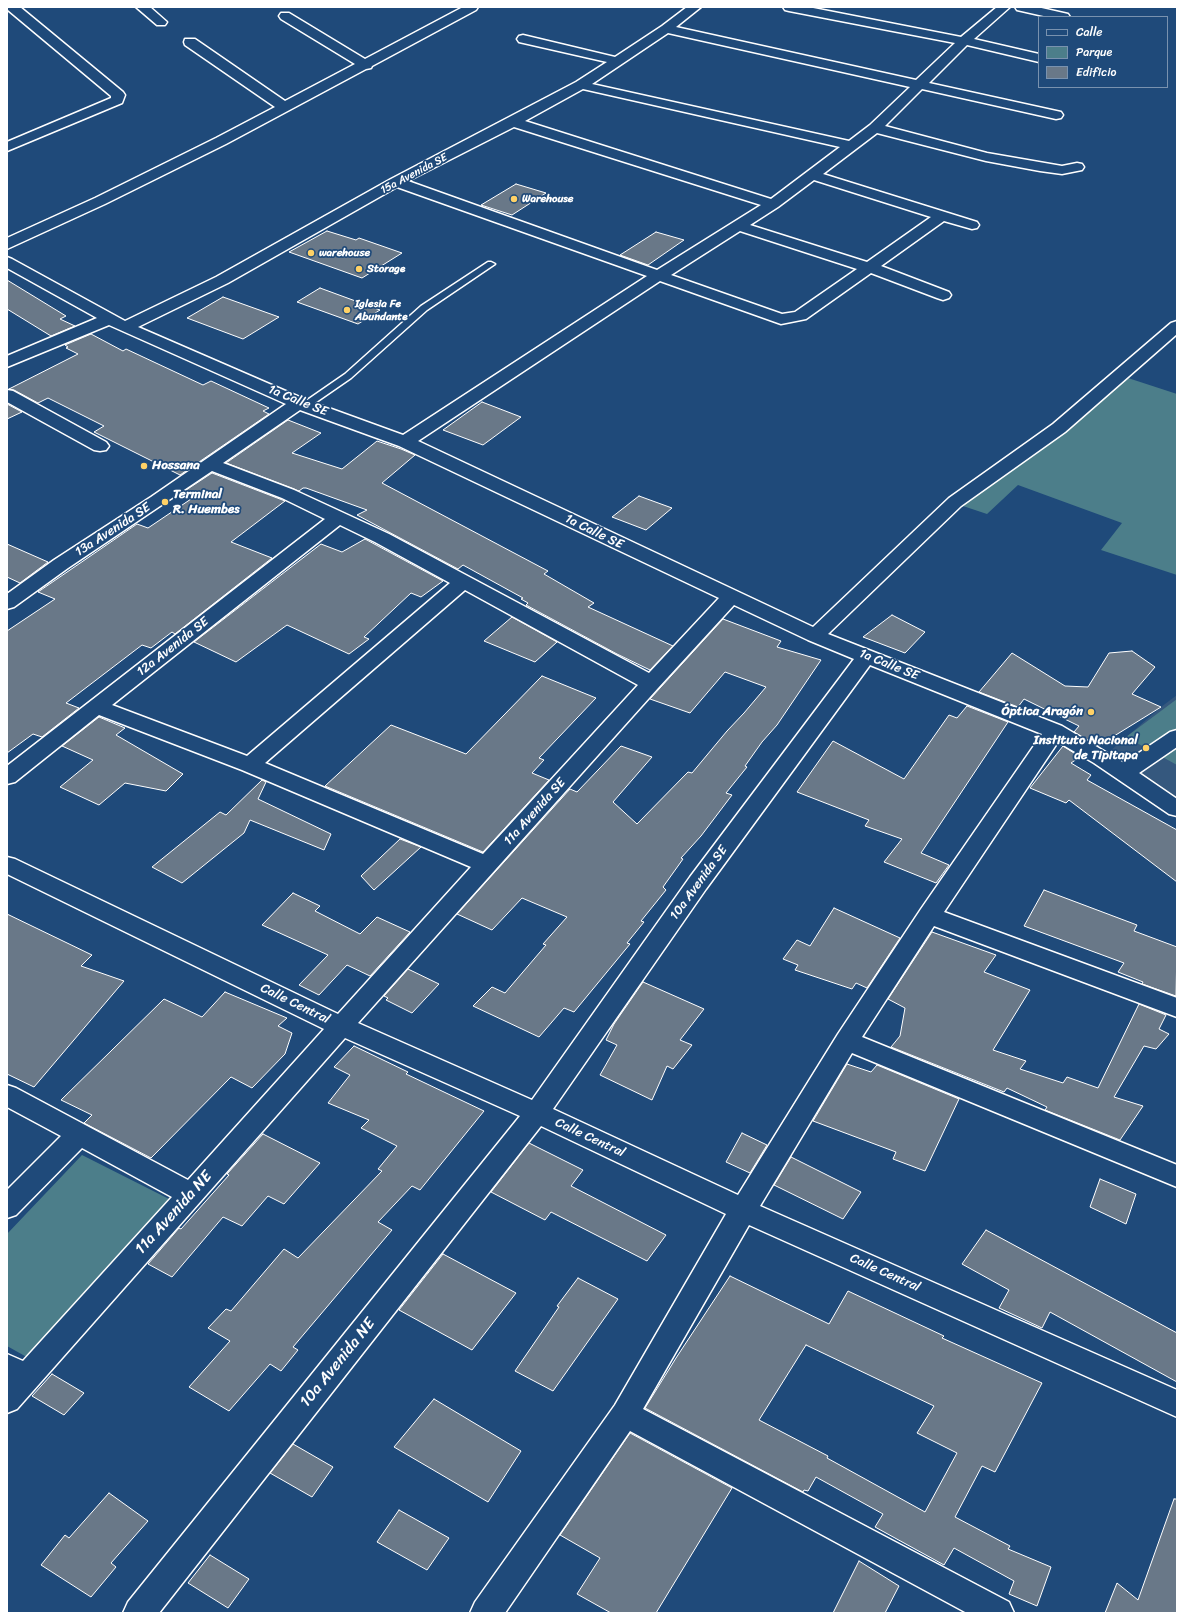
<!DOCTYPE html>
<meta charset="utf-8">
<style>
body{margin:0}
#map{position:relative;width:1184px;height:1620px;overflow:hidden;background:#1f4a7a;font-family:Sriracha,sans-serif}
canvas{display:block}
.frame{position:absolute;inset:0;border:8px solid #fff;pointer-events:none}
.legend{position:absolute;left:1038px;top:16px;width:130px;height:72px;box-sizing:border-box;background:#1f4a7a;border:1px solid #7992af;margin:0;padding:5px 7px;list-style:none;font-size:12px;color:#fff}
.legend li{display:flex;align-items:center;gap:8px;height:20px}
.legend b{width:20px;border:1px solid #7992af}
</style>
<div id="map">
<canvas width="1184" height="1620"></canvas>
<div class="frame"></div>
<ul class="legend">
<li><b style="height:5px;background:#1f4a7a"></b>Calle</li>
<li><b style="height:11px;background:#4c7e8a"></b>Parque</li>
<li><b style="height:11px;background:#697888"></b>Edificio</li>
</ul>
</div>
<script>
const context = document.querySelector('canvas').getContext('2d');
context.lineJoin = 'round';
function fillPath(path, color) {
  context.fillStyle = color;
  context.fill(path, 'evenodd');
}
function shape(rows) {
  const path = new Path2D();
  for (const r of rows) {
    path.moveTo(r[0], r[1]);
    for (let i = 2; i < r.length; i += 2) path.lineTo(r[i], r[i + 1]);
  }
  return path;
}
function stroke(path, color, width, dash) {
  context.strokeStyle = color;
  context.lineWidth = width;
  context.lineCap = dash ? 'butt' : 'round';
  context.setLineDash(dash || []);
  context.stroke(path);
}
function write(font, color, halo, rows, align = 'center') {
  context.font = font + ' Sriracha,sans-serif';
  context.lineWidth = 3.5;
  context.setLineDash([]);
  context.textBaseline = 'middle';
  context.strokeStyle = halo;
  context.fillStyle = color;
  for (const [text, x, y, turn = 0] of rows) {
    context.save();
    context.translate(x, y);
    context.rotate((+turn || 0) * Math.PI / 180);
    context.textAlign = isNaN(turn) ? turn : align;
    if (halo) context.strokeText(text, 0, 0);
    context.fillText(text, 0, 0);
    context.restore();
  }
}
const built = shape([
 [1177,695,1177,809,1102,758,1161,707]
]);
const green = shape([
 [1128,378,1177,394,1177,575,1101,550,1122,523,1018,485,987,514,960,505,1063,433],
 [1177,699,1177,765,1126,737],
 [82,1155,173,1201,32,1360,7,1346,7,1234]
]);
const building = shape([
 [516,184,546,193,512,215,481,205,516,184],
 [327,231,356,240,359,238,402,253,362,278,289,252,327,231],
 [656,232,684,240,648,265,620,255,656,232],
 [7,280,66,316,60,319,75,326,51,336,7,309,7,280],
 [320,288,380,310,358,324,297,302,320,288],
 [223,297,279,317,243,339,187,318,223,297],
 [91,334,123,351,126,349,203,385,211,381,269,408,263,411,269,414,180,475,94,432,104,426,48,398,38,403,14,390,9,389,78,354,66,348,68,347,65,345,91,334],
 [482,402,521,417,483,445,443,430,482,402],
 [7,404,22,412,7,419,7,404],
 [288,420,321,433,292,453,342,469,377,441,401,449,415,455,382,483,548,571,544,574,594,603,588,607,673,646,650,670,617,654,526,605,528,603,521,599,523,598,463,565,458,569,357,515,367,510,306,488,303,488,299,491,226,463,288,420],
 [212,473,285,501,231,542,272,558,175,634,172,632,151,648,142,645,66,703,79,708,42,737,33,734,7,753,7,631,55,599,38,592,137,524,148,528,194,497,183,492,212,473],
 [639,496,672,508,646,530,612,517,639,496],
 [365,539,443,581,421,597,411,593,364,637,369,639,349,654,287,625,236,662,194,642,321,544,342,552,365,539],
 [7,544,48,562,20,583,7,577,7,544],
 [892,615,925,632,905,653,863,637,892,615],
 [512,617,557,642,535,662,484,641,512,617],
 [723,619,781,641,777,647,821,660,777,725,762,742,745,766,747,767,726,793,732,795,701,836,681,858,683,859,663,887,666,890,641,921,644,922,627,943,630,944,574,1012,564,1008,539,1037,473,1006,492,987,505,993,546,945,543,944,567,917,522,898,492,930,457,914,570,789,577,792,621,746,652,757,613,802,637,824,688,772,692,773,727,731,744,713,766,687,725,672,690,713,650,699,723,619],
 [1132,651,1155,667,1132,694,1161,707,1098,746,1074,732,1079,726,1024,699,1018,707,979,692,1012,653,1065,686,1088,687,1109,653,1132,651],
 [542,676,596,698,539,758,544,760,532,773,549,780,483,852,325,786,391,725,466,754,542,676],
 [967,706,1008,722,921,853,949,865,936,883,884,862,902,839,865,826,869,820,797,792,833,741,904,779,949,715,957,718,967,706],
 [99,717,125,728,116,735,183,774,166,791,125,783,99,805,60,787,93,760,62,746,99,717],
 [1063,746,1080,757,1071,763,1091,775,1087,780,1177,830,1177,882,1069,800,1066,803,1030,788,1063,746],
 [262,780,266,782,258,799,331,834,324,850,250,820,244,833,182,883,152,867,220,812,226,815,262,780],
 [400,839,421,847,374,890,361,876,400,839],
 [1044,890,1137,925,1134,931,1177,947,1176,996,1142,984,1143,982,1118,972,1124,963,1024,926,1044,890],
 [293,893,320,906,315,911,360,934,377,917,410,932,370,976,347,965,319,995,299,985,328,955,262,925,293,893],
 [834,908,900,938,867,988,856,983,852,989,795,970,798,965,783,959,797,940,810,946,834,908],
 [7,914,92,955,81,966,124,981,34,1087,7,1074,7,914],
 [932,932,996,955,984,972,1030,990,993,1050,1026,1061,1020,1069,1063,1083,1067,1077,1098,1088,1139,1004,1166,1015,1159,1029,1169,1034,1156,1049,1144,1046,1114,1097,1143,1106,1120,1140,1045,1110,1047,1107,1007,1088,1004,1092,891,1047,900,1036,905,1008,888,999,932,932],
 [408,969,439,984,412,1013,386,1000,388,998,384,996,408,969],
 [643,982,704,1009,680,1040,692,1045,673,1069,667,1066,652,1100,600,1075,617,1045,606,1040,614,1024,643,982],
 [225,992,287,1018,278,1026,292,1033,285,1054,252,1088,231,1077,151,1158,84,1123,92,1115,61,1100,164,999,202,1017,225,992],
 [354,1046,408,1072,406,1074,484,1111,420,1190,412,1186,378,1222,392,1230,293,1347,298,1350,281,1371,270,1364,229,1411,189,1387,230,1341,208,1328,226,1309,231,1311,284,1249,298,1258,382,1171,378,1169,397,1146,361,1128,369,1120,328,1103,350,1075,334,1067,354,1046],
 [847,1064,871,1072,877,1065,959,1099,925,1171,893,1159,896,1152,813,1121,847,1064],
 [742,1133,767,1145,750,1173,726,1162,742,1133],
 [263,1134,320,1163,284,1204,268,1196,242,1226,223,1217,172,1277,148,1264,179,1228,181,1229,229,1175,227,1174,263,1134],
 [529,1143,583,1170,571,1186,666,1235,647,1261,551,1212,545,1220,491,1192,529,1143],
 [791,1157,861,1192,843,1219,774,1185,791,1157],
 [1100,1179,1136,1194,1126,1224,1090,1207,1100,1179],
 [986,1230,1177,1333,1177,1382,1050,1312,1042,1328,999,1308,1009,1290,962,1264,986,1230],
 [443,1254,516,1293,472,1350,399,1310,443,1254],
 [730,1276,829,1324,848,1291,944,1336,942,1338,1042,1383,995,1472,982,1466,955,1517,1010,1546,1008,1549,1051,1567,1037,1606,1009,1594,1014,1581,954,1548,944,1565,875,1527,883,1514,816,1477,808,1491,804,1490,803,1492,645,1408,676,1358,730,1276],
 [806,1345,934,1406,917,1433,957,1453,925,1512,827,1458,828,1456,759,1420,806,1345],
 [578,1278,618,1299,553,1391,515,1371,559,1307,557,1306,578,1278],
 [52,1374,84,1393,64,1415,32,1396,52,1374],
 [434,1399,521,1451,488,1502,394,1447,434,1399],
 [630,1433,732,1488,656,1613,611,1613,577,1594,600,1558,560,1535,630,1433],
 [293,1444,333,1467,312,1497,270,1473,293,1444],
 [109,1493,148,1521,111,1563,116,1567,91,1597,41,1565,65,1535,69,1538,109,1493],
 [1174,1499,1177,1499,1177,1613,1105,1613,1117,1583,1138,1600,1174,1499],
 [399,1510,449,1538,427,1570,377,1542,399,1510],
 [210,1555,249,1579,228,1608,188,1583,210,1555],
 [859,1561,899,1586,885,1613,833,1613,859,1561]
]);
const lane = shape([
 [488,262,491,262,495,264,427,310,351,378,309,407,303,407,302,405,303,403,345,374,421,306,488,262]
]);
const street = shape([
 [7,7,20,7,123,92,125,95,122,103,7,151,7,142,104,101,111,98,111,96,8,10,7,7],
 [136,7,150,7,167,22,165,25,157,25,136,7],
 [463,7,478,7,476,10,372,66,371,68,366,69,226,144,105,204,7,249,7,238,95,198,216,138,275,107,185,45,184,42,185,39,195,39,285,101,355,64,281,19,279,16,281,13,289,13,365,59,463,7],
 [687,7,701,7,676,27,916,80,955,43,789,11,785,10,783,7,808,7,961,37,997,7,1010,7,974,39,1039,54,1039,62,967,45,929,83,1061,112,1063,115,1061,118,1056,119,922,89,885,126,987,153,1062,166,1077,163,1082,164,1084,167,1082,170,1062,174,1040,171,986,161,877,133,823,174,977,222,979,225,977,228,972,229,944,221,881,266,949,292,951,295,949,298,943,300,937,298,871,273,806,319,781,324,660,281,418,441,813,627,949,498,1053,424,1171,323,1177,321,1177,334,1065,432,961,506,828,634,1062,726,1124,763,1170,732,1177,730,1177,747,1139,773,1177,799,1177,816,1169,814,1094,763,1058,742,944,912,1177,998,1177,1017,934,926,862,1037,1177,1165,1177,1187,852,1053,760,1206,1177,1390,1177,1417,749,1225,643,1409,1009,1602,1014,1613,967,1613,630,1431,505,1613,470,1613,475,1602,615,1405,726,1214,541,1126,159,1613,123,1613,128,1602,520,1116,345,1038,17,1409,7,1413,7,1354,23,1361,172,1197,82,1148,16,1215,7,1218,7,1190,61,1136,7,1107,7,1085,16,1088,188,1180,324,1029,7,874,7,857,15,859,338,1014,471,867,242,770,99,715,15,782,7,784,7,766,325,519,282,498,212,471,68,568,14,607,7,609,7,594,54,560,151,497,286,404,109,325,7,367,7,356,97,318,7,268,7,257,12,259,125,321,216,277,391,179,576,82,607,62,519,42,517,39,519,36,523,35,615,57,662,26,687,7],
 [668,33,910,87,870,125,849,141,592,84,668,33],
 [583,89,840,147,771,199,525,121,583,89],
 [514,127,761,205,657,270,408,181,514,127],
 [814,180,931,217,867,262,750,225,778,207,814,180],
 [397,187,647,276,403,435,304,399,138,327,228,283,397,187],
 [740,231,857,269,795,312,782,314,671,275,740,231],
 [300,410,399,446,719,598,649,673,389,534,294,490,223,463,300,410],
 [340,525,375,542,450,583,247,756,112,705,340,525],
 [465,590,638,685,483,854,265,763,465,590],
 [734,605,808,640,854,659,690,877,532,1100,358,1023,658,688,734,605],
 [870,665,1042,734,921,909,838,1034,738,1195,553,1109,706,889,870,665],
 [1015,7,1037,7,1068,14,1070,17,1048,17,1017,10,1015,7],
 [7,390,13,391,106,442,109,446,106,450,100,451,94,450,7,402,7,390]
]);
const markers = [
 [514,199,4,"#ffd166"],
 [311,253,4,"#ffd166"],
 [359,269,4,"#ffd166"],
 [347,310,4,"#ffd166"],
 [144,466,4,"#ffd166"],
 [165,502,4,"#ffd166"],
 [1091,712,4,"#ffd166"],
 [1146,748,4,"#ffd166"]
];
const farStreetnames = [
 ["15a Avenida SE",414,174,-28]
];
const farPoinames = [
 ["Warehouse",522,199],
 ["warehouse",319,253],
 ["Storage",367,269],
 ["Iglesia Fe",355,304],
 ["Abundante",355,317]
];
const streetNames = [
 ["1a Calle SE",298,401,22],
 ["13a Avenida SE",113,530,-33],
 ["1a Calle SE",594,532,26],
 ["12a Avenida SE",173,647,-38],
 ["1a Calle SE",889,665,22],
 ["11a Avenida SE",535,812,-48],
 ["10a Avenida SE",699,883,-54],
 ["Calle Central",295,1004,26],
 ["Calle Central",590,1138,25],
 ["Calle Central",885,1273,24]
];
const poiNames = [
 ["Hossana",152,466],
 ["Terminal",173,495],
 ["R. Huembes",173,510],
 ["Óptica Aragón",1083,712,"right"],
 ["Instituto Nacional",1138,741,"right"],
 ["de Tipitapa",1138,756,"right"]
];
const nearStreetnames = [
 ["11a Avenida NE",174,1213,-48],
 ["10a Avenida NE",338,1363,-51]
];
fillPath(built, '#35587e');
fillPath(green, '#4c7e8a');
fillPath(building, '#697888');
stroke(building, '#fff', 1);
stroke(lane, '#fff', 3);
stroke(street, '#fff', 3);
fillPath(lane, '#1f4a7a');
fillPath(street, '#1f4a7a');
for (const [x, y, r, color] of markers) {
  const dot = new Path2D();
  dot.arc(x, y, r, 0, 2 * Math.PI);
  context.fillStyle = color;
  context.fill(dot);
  stroke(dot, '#1f4a7a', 1.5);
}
write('11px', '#fff', '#1f4a7a', farStreetnames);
write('bold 11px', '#fff', '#1f4a7a', farPoinames, 'left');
write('13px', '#fff', '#1f4a7a', streetNames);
write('bold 13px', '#fff', '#1f4a7a', poiNames, 'left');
write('16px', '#fff', '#1f4a7a', nearStreetnames);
</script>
